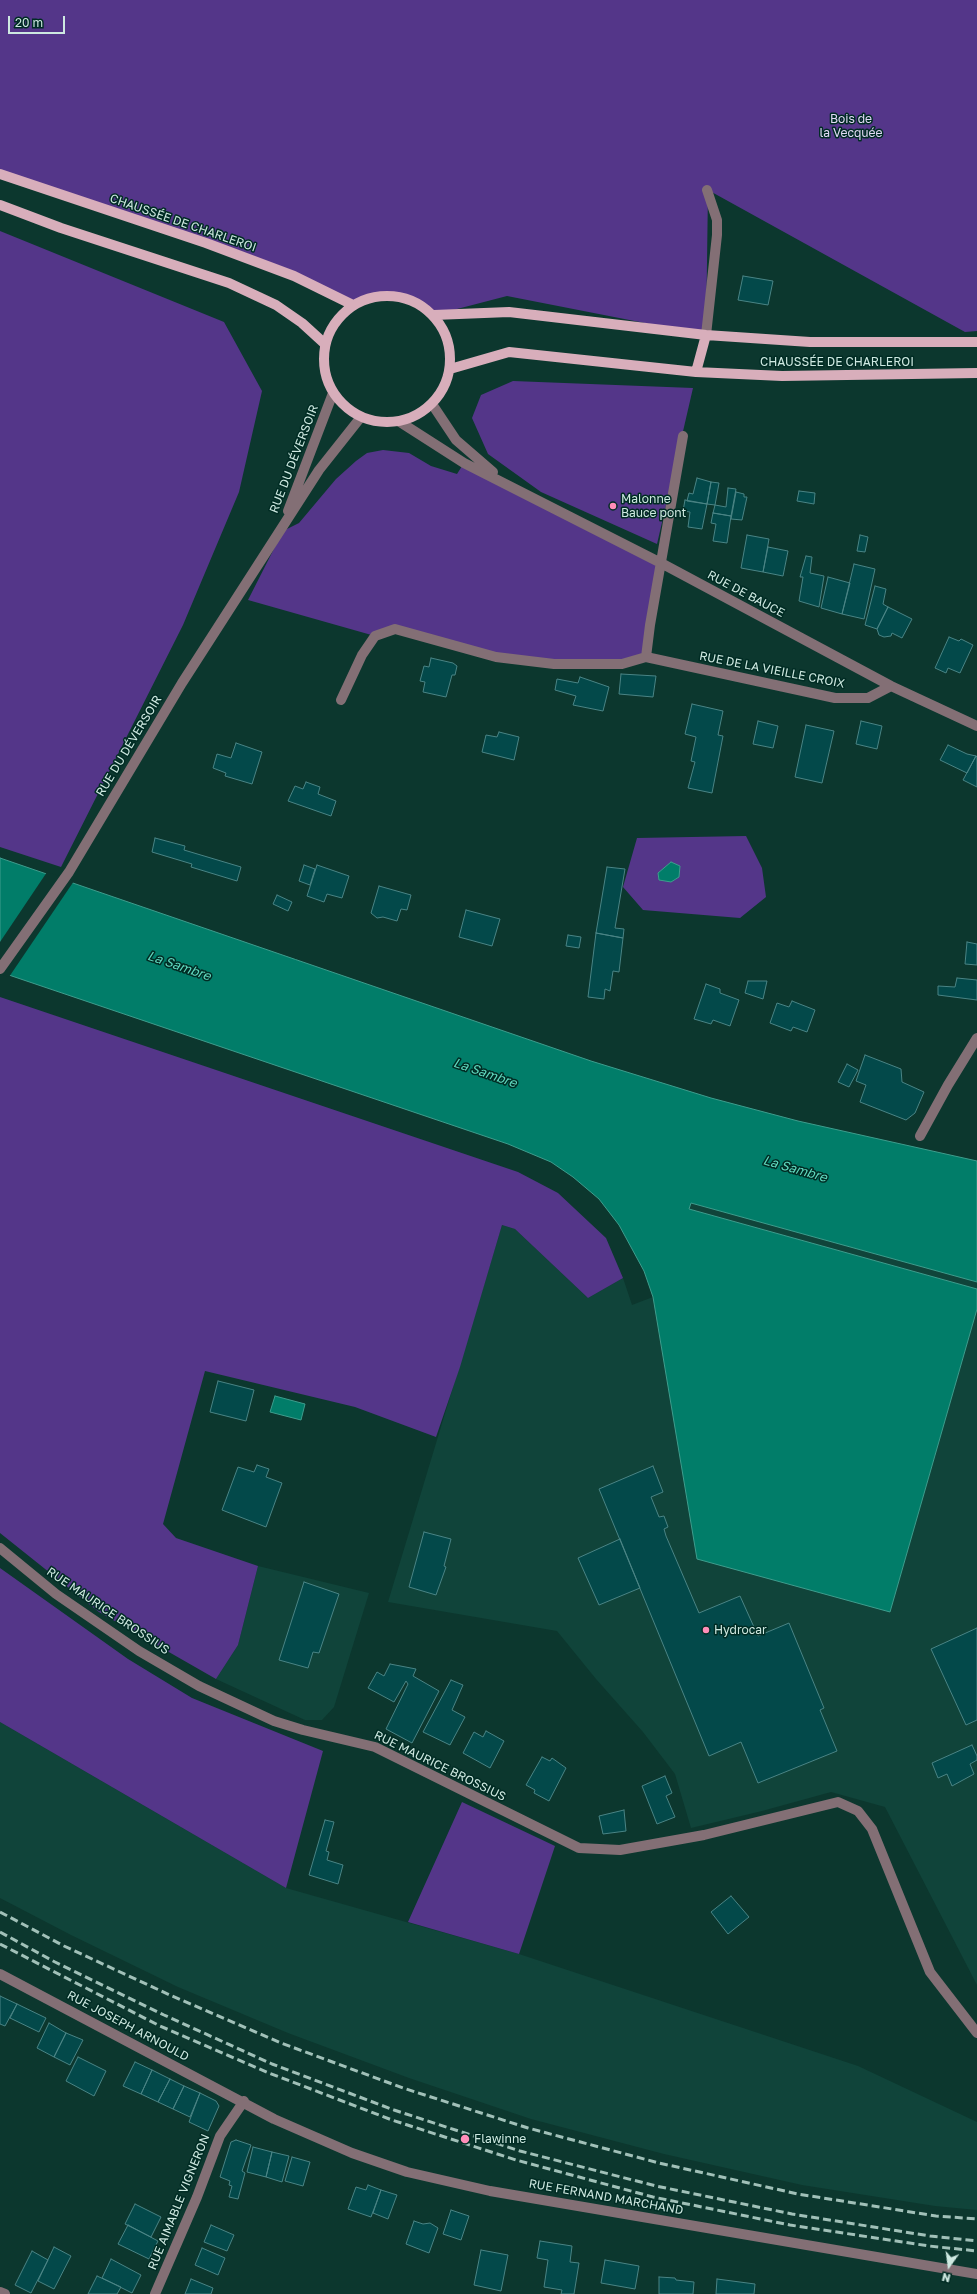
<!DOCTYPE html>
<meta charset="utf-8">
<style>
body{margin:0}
#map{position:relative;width:977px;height:2294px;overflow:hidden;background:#0c372e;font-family:"Golos Text",sans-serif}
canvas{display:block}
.north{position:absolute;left:929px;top:2246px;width:40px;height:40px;-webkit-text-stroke:3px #002c24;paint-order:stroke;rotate:194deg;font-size:11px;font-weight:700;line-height:16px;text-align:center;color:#cee9e1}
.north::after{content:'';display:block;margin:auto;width:14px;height:18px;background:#cee9e1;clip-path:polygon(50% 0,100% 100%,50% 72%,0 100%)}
.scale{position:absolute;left:8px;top:16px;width:57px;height:18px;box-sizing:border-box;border:2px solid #cee9e1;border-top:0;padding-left:5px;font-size:12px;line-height:14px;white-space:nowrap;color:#cee9e1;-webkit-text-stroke:3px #002c24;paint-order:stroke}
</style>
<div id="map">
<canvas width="977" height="2294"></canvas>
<div class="north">N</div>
<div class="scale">20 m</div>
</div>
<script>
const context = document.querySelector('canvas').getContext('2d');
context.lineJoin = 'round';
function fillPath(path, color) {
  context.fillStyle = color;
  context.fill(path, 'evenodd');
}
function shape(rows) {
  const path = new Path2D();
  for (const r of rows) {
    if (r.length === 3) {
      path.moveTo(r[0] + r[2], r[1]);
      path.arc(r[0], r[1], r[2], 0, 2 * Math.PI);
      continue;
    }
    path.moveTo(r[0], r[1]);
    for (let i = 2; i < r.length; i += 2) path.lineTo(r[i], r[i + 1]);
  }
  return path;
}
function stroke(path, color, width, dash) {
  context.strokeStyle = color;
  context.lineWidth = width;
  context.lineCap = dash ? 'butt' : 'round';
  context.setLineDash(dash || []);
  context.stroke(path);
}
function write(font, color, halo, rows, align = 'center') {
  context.font = font + ' "Golos Text",sans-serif';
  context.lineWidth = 3;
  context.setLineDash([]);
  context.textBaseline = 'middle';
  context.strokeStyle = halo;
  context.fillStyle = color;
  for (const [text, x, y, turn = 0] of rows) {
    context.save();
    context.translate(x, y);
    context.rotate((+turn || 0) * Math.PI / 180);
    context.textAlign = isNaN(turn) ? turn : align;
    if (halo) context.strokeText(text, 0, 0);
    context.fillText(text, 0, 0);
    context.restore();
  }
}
const built = shape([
 [691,1203,977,1282,977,1289,689,1209],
 [502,1225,515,1229,588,1298,623,1278,632,1305,653,1297,660,1333,890,1612,977,1309,977,1985,885,1807,831,1792,762,1811,691,1828,675,1774,643,1732,596,1679,557,1631,388,1602],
 [258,1566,369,1593,334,1707,322,1720,305,1720,216,1679,238,1645],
 [0,1722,286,1888,519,1954,858,2066,977,2122,977,2210,935,2206,802,2185,664,2154,531,2119,409,2078,288,2033,178,1987,71,1935,0,1898]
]);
const green = shape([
 [0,0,977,0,977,331,965,332,708,190,706,335,507,296,434,315,414,301,396,296,371,297,353,305,206,243,0,174],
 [0,231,224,322,262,391,239,492,183,625,61,867,0,847],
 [513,381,693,388,657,544,541,492,488,454,472,418,481,395],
 [383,450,409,453,431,466,457,474,464,463,661,563,646,657,622,664,496,657,395,629,375,636,248,600,283,531,299,523,336,479,356,461,367,453],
 [746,836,762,868,766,897,740,918,643,910,623,887,637,838],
 [0,997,518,1172,558,1193,606,1238,623,1278,588,1298,515,1229,502,1225,460,1367,436,1437,355,1407,205,1371,163,1524,176,1538,258,1566,238,1645,216,1679,99,1612,0,1533],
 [0,1568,128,1659,192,1698,323,1751,286,1888,0,1722],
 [462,1802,555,1846,519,1954,408,1922]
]);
const water = shape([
 [0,858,591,1061,711,1098,798,1121,977,1161,977,1282,691,1203,689,1209,977,1289,977,1309,890,1612,697,1559,653,1297,644,1271,619,1225,599,1199,573,1177,551,1162,508,1144,0,972,0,858],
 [671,862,680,866,679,877,671,882,659,880,658,873,671,862],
 [275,1396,305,1404,301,1420,270,1412,275,1396]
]);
const pier = shape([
 [47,872,74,881,9,977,0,974,0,942]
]);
const building = shape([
 [743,276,773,281,768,305,738,300,743,276],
 [697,478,711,482,707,504,687,501,689,493,693,494,697,478],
 [711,482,719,483,715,505,707,504,711,482],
 [728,488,736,489,731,516,713,513,715,505,726,507,728,488],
 [799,491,815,493,814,504,797,501,799,491],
 [736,492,744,494,744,497,747,497,742,520,731,519,736,492],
 [685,500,707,504,702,529,688,527,690,512,683,511,685,500],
 [713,513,731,516,727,543,713,541,716,524,711,523,713,513],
 [747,535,769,539,763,572,741,568,747,535],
 [860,535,868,537,865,552,857,551,860,535],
 [768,547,788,551,783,576,763,572,768,547],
 [806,556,812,557,810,573,824,576,819,607,799,601,803,577,800,577,806,556],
 [854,564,875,569,864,619,842,614,854,564],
 [828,577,850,583,842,614,821,608,828,577],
 [875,586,886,589,883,604,888,607,877,629,865,625,875,586],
 [888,607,912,619,902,638,892,633,891,636,884,637,879,635,877,629,888,607],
 [949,637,959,641,961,639,973,645,960,673,948,668,946,673,935,668,949,637],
 [431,658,453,663,457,666,455,675,452,675,446,697,423,692,425,682,420,681,424,666,429,667,431,658],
 [621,674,656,676,653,697,619,694,621,674],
 [580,677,609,687,603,711,573,705,576,696,555,690,557,679,578,683,580,677],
 [692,704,723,711,718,735,723,736,712,793,688,788,695,762,691,761,696,737,685,734,692,704],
 [758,721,778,726,773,748,753,744,758,721],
 [861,721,882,726,877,749,856,744,861,721],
 [806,725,834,731,822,783,795,777,806,725],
 [499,732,519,737,514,760,482,752,486,735,497,737,499,732],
 [236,743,262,752,252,784,225,776,226,773,213,768,217,754,231,758,236,743],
 [948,745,967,754,976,756,967,773,940,760,948,745],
 [976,756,977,757,977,787,963,780,976,756],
 [306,782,320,787,318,794,336,801,331,816,288,801,295,786,303,789,306,782],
 [155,838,185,846,184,850,241,867,237,881,191,867,192,864,152,852,155,838],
 [304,865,315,869,310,885,299,881,304,865],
 [317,865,349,876,342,898,327,894,324,902,307,896,317,865],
 [607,867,625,869,615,928,624,929,623,938,596,933,607,867],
 [379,886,411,895,407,910,401,909,397,921,383,917,377,918,371,913,379,886],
 [277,895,292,902,288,911,273,904,277,895],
 [466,910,500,919,492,946,459,937,466,910],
 [596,933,623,938,619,972,613,971,610,991,605,989,604,999,588,997,596,933],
 [568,935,581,937,579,948,566,946,568,935],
 [967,942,977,944,977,965,965,964,967,942],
 [957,978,977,980,977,1000,938,995,938,986,955,987,957,978],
 [748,981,767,981,763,999,745,993,748,981],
 [706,984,720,989,720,993,739,1000,730,1026,713,1020,711,1024,694,1019,706,984],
 [792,1001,815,1010,807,1032,793,1027,791,1031,770,1023,777,1003,789,1007,792,1001],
 [865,1055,901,1069,902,1082,924,1092,915,1113,906,1120,860,1102,866,1085,856,1081,865,1055],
 [847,1064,858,1070,849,1087,838,1082,847,1064],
 [218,1381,254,1390,246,1421,210,1412,218,1381],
 [257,1465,269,1469,266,1477,282,1483,266,1527,222,1510,238,1467,254,1472,257,1465],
 [653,1466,663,1492,651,1497,659,1517,664,1516,668,1527,664,1529,666,1536,699,1613,740,1596,758,1636,789,1623,824,1708,820,1710,837,1751,758,1783,741,1742,709,1756,599,1489,653,1466],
 [424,1532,451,1539,444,1566,446,1567,436,1595,409,1587,424,1532],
 [620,1539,640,1588,599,1605,578,1558,620,1539],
 [304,1582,339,1594,319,1653,313,1652,308,1668,279,1660,304,1582],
 [977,1628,977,1720,966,1725,931,1649,977,1628],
 [390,1664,416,1669,413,1676,439,1691,412,1743,386,1729,408,1684,406,1681,394,1702,368,1688,377,1672,384,1676,390,1664],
 [451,1680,463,1685,452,1710,465,1717,450,1745,423,1732,451,1680],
 [486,1731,504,1741,490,1768,463,1753,474,1732,483,1737,486,1731],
 [972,1745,977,1756,977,1760,970,1764,974,1774,952,1786,947,1774,938,1778,932,1763,972,1745],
 [542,1757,550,1761,552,1758,566,1768,549,1801,534,1793,535,1790,526,1785,542,1757],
 [665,1776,672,1793,666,1796,675,1817,657,1824,642,1786,665,1776],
 [624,1810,626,1831,603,1834,599,1816,624,1810],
 [325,1820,334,1822,326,1851,329,1852,327,1860,343,1865,338,1884,309,1875,325,1820],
 [731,1896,749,1917,728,1934,711,1912,731,1896],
 [0,1996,17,2004,5,2026,0,2024,0,1996],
 [17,2004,46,2018,39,2032,10,2018,17,2004],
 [49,2023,66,2033,54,2057,37,2048,49,2023],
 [66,2033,83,2040,70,2065,54,2057,66,2033],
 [78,2057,106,2071,94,2096,66,2081,78,2057],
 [135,2062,152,2070,141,2094,123,2086,135,2062],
 [152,2070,170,2079,158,2102,141,2094,152,2070],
 [170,2079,184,2086,173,2109,158,2102,170,2079],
 [184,2086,200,2093,190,2117,173,2109,184,2086],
 [200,2093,216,2101,219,2106,208,2131,189,2122,200,2093],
 [236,2140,251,2145,242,2171,245,2173,238,2199,229,2197,232,2186,229,2185,230,2181,220,2177,231,2142,236,2140],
 [253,2147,272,2152,266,2177,247,2172,253,2147],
 [272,2152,289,2156,282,2182,266,2177,272,2152],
 [292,2157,310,2162,303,2186,285,2181,292,2157],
 [368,2185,381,2190,371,2217,348,2209,356,2187,366,2190,368,2185],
 [381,2190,397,2195,388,2219,373,2213,381,2190],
 [135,2204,161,2217,151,2237,125,2224,135,2204],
 [451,2210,469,2216,461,2240,443,2234,451,2210],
 [414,2221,423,2224,430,2223,438,2228,429,2253,406,2244,414,2221],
 [128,2225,158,2241,149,2259,118,2244,128,2225],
 [211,2225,234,2235,227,2251,204,2242,211,2225],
 [540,2241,572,2246,570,2262,579,2263,574,2294,561,2294,562,2290,544,2287,548,2260,537,2258,540,2241],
 [54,2247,71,2256,54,2289,38,2281,54,2247],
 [202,2248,225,2258,218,2275,195,2265,202,2248],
 [481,2250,508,2255,501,2291,474,2285,481,2250],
 [32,2251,48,2260,31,2293,15,2285,32,2251],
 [111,2259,141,2275,132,2293,102,2278,111,2259],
 [605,2260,639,2266,635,2289,601,2283,605,2260],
 [97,2276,121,2287,117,2294,88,2294,97,2276],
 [659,2277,675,2278,676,2280,694,2282,693,2294,659,2294,659,2277],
 [191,2279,213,2288,211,2294,185,2294,191,2279],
 [717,2279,755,2284,754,2294,716,2294,717,2279]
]);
const minor = shape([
 [706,335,717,235,717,220,707,190],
 [432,404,456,440,493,472],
 [400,422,464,463,661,563,891,686,977,726],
 [288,511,333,393],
 [646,657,835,698,868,698,891,686],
 [341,700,362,655,375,636,395,629,496,657,554,664,622,664,646,657,650,625,683,436],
 [0,969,69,872,182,683,319,470,361,417],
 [920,1136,948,1085,977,1038],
 [0,1548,56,1594,139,1651,199,1686,274,1721,303,1730,375,1747,579,1848,620,1850,704,1835,838,1802,858,1811,872,1829,930,1972,977,2033],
 [0,1974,274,2119,352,2153,407,2172,490,2191,977,2274],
 [0,2292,5,2294],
 [155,2294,197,2197,220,2136,244,2101]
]);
const major = shape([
 [0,174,206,243,294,276,353,305],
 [0,205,61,228,229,283,276,305,302,323,325,344],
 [387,359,63],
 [434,315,509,312,706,335,810,342,977,342],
 [450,369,509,352,696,372,782,376,977,373],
 [696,372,706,335]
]);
const rail = shape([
 [0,1912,64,1946,172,1996,281,2043,403,2088,528,2128,659,2163,798,2194,936,2216,977,2219],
 [0,1932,55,1962,164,2015,272,2064,394,2110,520,2151,656,2186,792,2214,930,2236,977,2241],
 [0,1944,160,2026,269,2073,392,2120,516,2160,653,2197,790,2225,929,2246,977,2251]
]);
const markers = [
 [613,506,4,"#ff8eb9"],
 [706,1630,4,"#ff8eb9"],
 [465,2139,5,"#ff8eb9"]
];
const parkNames = [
 ["Bois de",851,119],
 ["la Vecquée",851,133]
];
const streetNames = [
 ["CHAUSSÉE DE CHARLEROI",183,223,19],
 ["CHAUSSÉE DE CHARLEROI",837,362],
 ["RUE DU DÉVERSOIR",294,459,-69],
 ["RUE DE BAUCE",746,594,28],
 ["RUE DE LA VIEILLE CROIX",772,670,11],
 ["RUE DU DÉVERSOIR",129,746,-59],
 ["RUE MAURICE BROSSIUS",108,1611,34],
 ["RUE MAURICE BROSSIUS",440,1766,26],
 ["RUE JOSEPH ARNOULD",128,2026,28],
 ["RUE FERNAND MARCHAND",606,2197,10],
 ["RUE AIMABLE VIGNERON",179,2202,-68]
];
const poiNames = [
 ["Malonne",621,499],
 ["Bauce pont",621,513],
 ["Hydrocar",714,1630],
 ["Flawinne",474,2139]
];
const waterNames = [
 ["La Sambre",179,966,19],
 ["La Sambre",485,1073,19],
 ["La Sambre",795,1169,16]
];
fillPath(built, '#10443a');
fillPath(green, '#543689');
fillPath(water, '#017d69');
stroke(water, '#3e9d8d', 1);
fillPath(pier, '#0c372e');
fillPath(building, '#03494a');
stroke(building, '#4a8485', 1);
stroke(minor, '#836f75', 10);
stroke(major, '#d8aebb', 10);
stroke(rail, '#a1c0b8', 3, [8, 4]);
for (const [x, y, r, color] of markers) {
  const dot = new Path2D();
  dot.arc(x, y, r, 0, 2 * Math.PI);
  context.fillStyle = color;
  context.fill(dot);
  stroke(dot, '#002c24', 1.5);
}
write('12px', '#e1daf6', '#002c24', parkNames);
write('12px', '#cee9e1', '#002c24', streetNames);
write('12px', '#cee9e1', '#002c24', poiNames, 'left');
write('italic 13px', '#5fd8be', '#002c24', waterNames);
</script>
